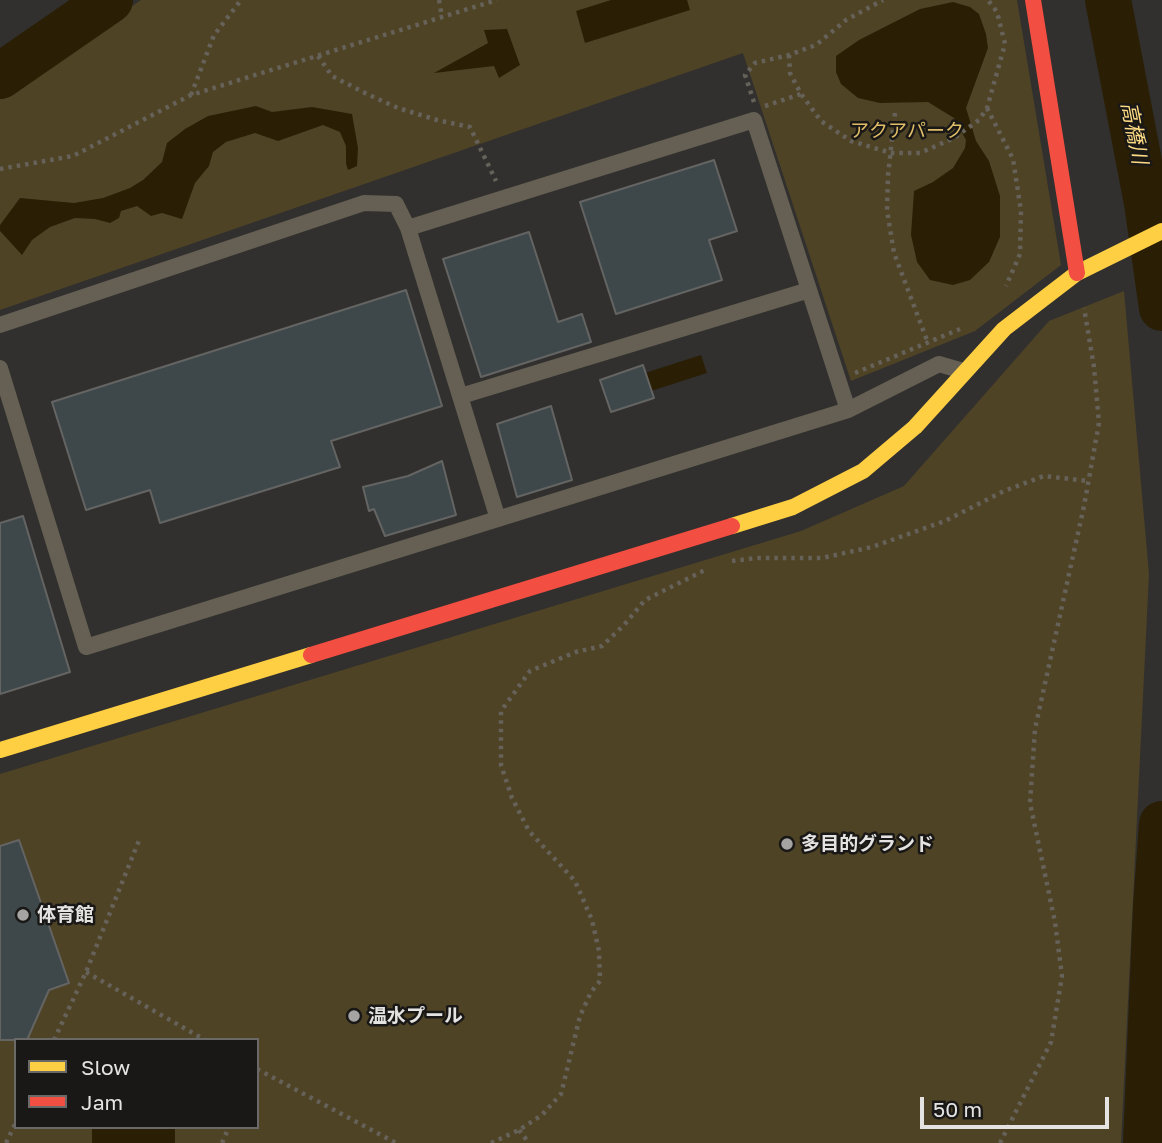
<!DOCTYPE html>
<meta charset="utf-8">
<style>
body{margin:0}
#map{position:relative;width:1162px;height:1143px;overflow:hidden;background:#31302e;font-family:"Golos Text",sans-serif}
canvas{display:block}
.legend{position:absolute;left:14px;top:1038px;width:245px;height:91px;box-sizing:border-box;background:#191817;border:2px solid #6a6968;margin:0;padding:9px 12px;list-style:none;font-size:21px;color:#e4e3e1}
.legend li{display:flex;align-items:center;gap:14px;height:35px}
.legend b{width:35px;border:2px solid #6a6968}
.scale{position:absolute;left:920px;top:1097px;width:189px;height:32px;box-sizing:border-box;border:4px solid #e4e3e1;border-top:0;padding-left:9px;font-size:21px;line-height:24px;white-space:nowrap;color:#e4e3e1;-webkit-text-stroke:5px #191817;paint-order:stroke}
</style>
<div id="map">
<canvas width="1162" height="1143"></canvas>
<ul class="legend">
<li><b style="height:9px;background:#ffcf43"></b>Slow</li>
<li><b style="height:9px;background:#f24e42"></b>Jam</li>
</ul>
<div class="scale">50 m</div>
</div>
<script>
const context = document.querySelector('canvas').getContext('2d');
context.lineJoin = 'round';
function fillPath(path, color) {
  context.fillStyle = color;
  context.fill(path, 'evenodd');
}
function shape(rows) {
  const path = new Path2D();
  for (const r of rows) {
    path.moveTo(r[0], r[1]);
    for (let i = 2; i < r.length; i += 2) path.lineTo(r[i], r[i + 1]);
  }
  return path;
}
function stroke(path, color, width, dash) {
  context.strokeStyle = color;
  context.lineWidth = width;
  context.lineCap = dash ? 'butt' : 'round';
  context.setLineDash(dash || []);
  context.stroke(path);
}
function write(font, color, halo, rows, align = 'center') {
  context.font = font + ' "Golos Text","Noto Sans JP",sans-serif';
  context.lineWidth = 5;
  context.setLineDash([]);
  context.textBaseline = 'middle';
  context.strokeStyle = halo;
  context.fillStyle = color;
  for (const [text, x, y, turn = 0] of rows) {
    context.save();
    context.translate(x, y);
    context.rotate((+turn || 0) * Math.PI / 180);
    context.textAlign = isNaN(turn) ? turn : align;
    if (halo) context.strokeText(text, 0, 0);
    context.fillText(text, 0, 0);
    context.restore();
  }
}
const green = shape([
 [141,0,1017,0,1061,265,975,331,851,381,743,53,0,310,0,98],
 [1124,291,1149,574,1121,1143,0,1143,0,774,801,531,904,486,1049,321],
 [16,1040,257,1040,257,1127,16,1127]
]);
const water = shape([
 [611,0,687,0,690,10,585,43,576,11],
 [953,2,970,7,979,14,986,34,988,48,966,108,976,141,989,161,1000,196,1000,237,989,262,970,280,953,285,930,280,917,262,911,235,914,191,933,182,953,168,965,148,966,140,954,118,928,102,880,103,858,98,841,84,836,72,836,56,859,40,920,9],
 [507,29,520,65,499,78,494,66,434,73,488,43,484,30],
 [256,106,272,112,312,107,352,114,358,148,357,166,348,170,346,164,346,146,340,132,323,125,278,141,255,133,226,142,213,152,209,166,195,183,182,219,162,213,151,216,137,206,121,211,119,218,110,223,95,219,75,218,50,227,32,240,22,255,0,231,0,225,20,198,74,203,103,198,130,188,143,180,162,162,167,143,185,129,208,116],
 [701,355,707,373,651,391,645,373],
 [92,1127,175,1127,175,1143,92,1143]
]);
const river = shape([
 [1108,0,1147,203,1162,308],
 [0,76,110,0],
 [1146,1143,1156,907,1162,824]
]);
const building = shape([
 [714,160,737,231,709,240,722,280,616,314,580,202,714,160],
 [529,232,558,322,582,314,591,342,481,377,443,259,529,232],
 [406,290,442,406,331,441,340,467,160,523,150,490,86,510,52,402,406,290],
 [643,365,654,398,611,412,600,380,643,365],
 [551,406,572,480,517,497,497,424,551,406],
 [442,461,456,515,385,536,374,509,369,511,363,487,408,476,442,461],
 [23,516,70,672,0,694,0,523,23,516],
 [19,840,69,983,49,990,27,1040,0,1040,0,846,19,840]
]);
const path = shape([
 [439,0,442,17],
 [789,55,790,73,801,94,821,121,851,141,891,153,920,153,954,138,979,120,987,108,1005,44,997,12,988,0],
 [318,56,332,76,367,94,398,108,437,120,470,127,496,181],
 [191,95,214,35,241,0],
 [754,102,745,75,755,63,789,55,816,45,846,20,883,0],
 [765,106,801,94],
 [987,108,1013,159,1021,211,1020,254,1006,286],
 [895,113,888,175,887,210,894,253,928,343],
 [0,169,73,156,191,95,497,0],
 [855,373,960,329],
 [732,561,756,558,822,558,872,547,945,521,1004,491,1044,476,1088,481],
 [86,972,205,1040],
 [54,1040,86,972,140,838],
 [257,1069,396,1143],
 [519,1130,529,1143],
 [6,1143,16,1122],
 [222,1143,229,1127],
 [491,1143,519,1130,542,1115,561,1094,580,1016,591,992,600,981,599,951,592,920,575,881,529,831,512,798,501,765,501,711,530,671,576,652,602,646,624,625,645,600,707,569],
 [1000,1143,1051,1042,1062,976,1055,922,1030,803,1035,729,1084,506,1099,423,1094,367,1084,308]
]);
const lane = shape([
 [408,228,754,120,848,410],
 [0,325,364,203,396,204,408,228,498,519],
 [0,368,86,647,848,410,939,364,963,371],
 [461,396,809,290]
]);
const slow = shape([
 [732,526,793,507,863,471,915,427,1004,329,1077,273,1162,231],
 [0,750,311,655]
]);
const jam = shape([
 [1033,0,1077,273],
 [311,655,732,526]
]);
const markers = [
 [787,844,7,"#a5a4a2"],
 [23,915,7,"#a5a4a2"],
 [354,1016,7,"#a5a4a2"]
];
const parkNames = [
 ["アクアパーク",907,131]
];
const poiNames = [
 ["多目的グランド",801,844],
 ["体育館",37,915],
 ["温水プール",368,1016]
];
const waterNames = [
 ["高橋川",1134,133,79]
];
fillPath(green, '#4f4326');
fillPath(water, '#2a1f04');
stroke(river, '#2a1f04', 46);
fillPath(building, '#3e484a');
stroke(building, '#646463', 2);
stroke(path, '#666259', 4.5, [3.5, 5]);
stroke(lane, '#656053', 16);
stroke(slow, '#ffcf43', 16);
stroke(jam, '#f24e42', 16);
for (const [x, y, r, color] of markers) {
  const dot = new Path2D();
  dot.arc(x, y, r, 0, 2 * Math.PI);
  context.fillStyle = color;
  context.fill(dot);
  stroke(dot, '#191817', 2.5);
}
write('19px', '#e0bd66', '#191817', parkNames);
write('bold 19px', '#e4e3e1', '#191817', poiNames, 'left');
write('italic 21px', '#fdda83', '#191817', waterNames);
</script>
